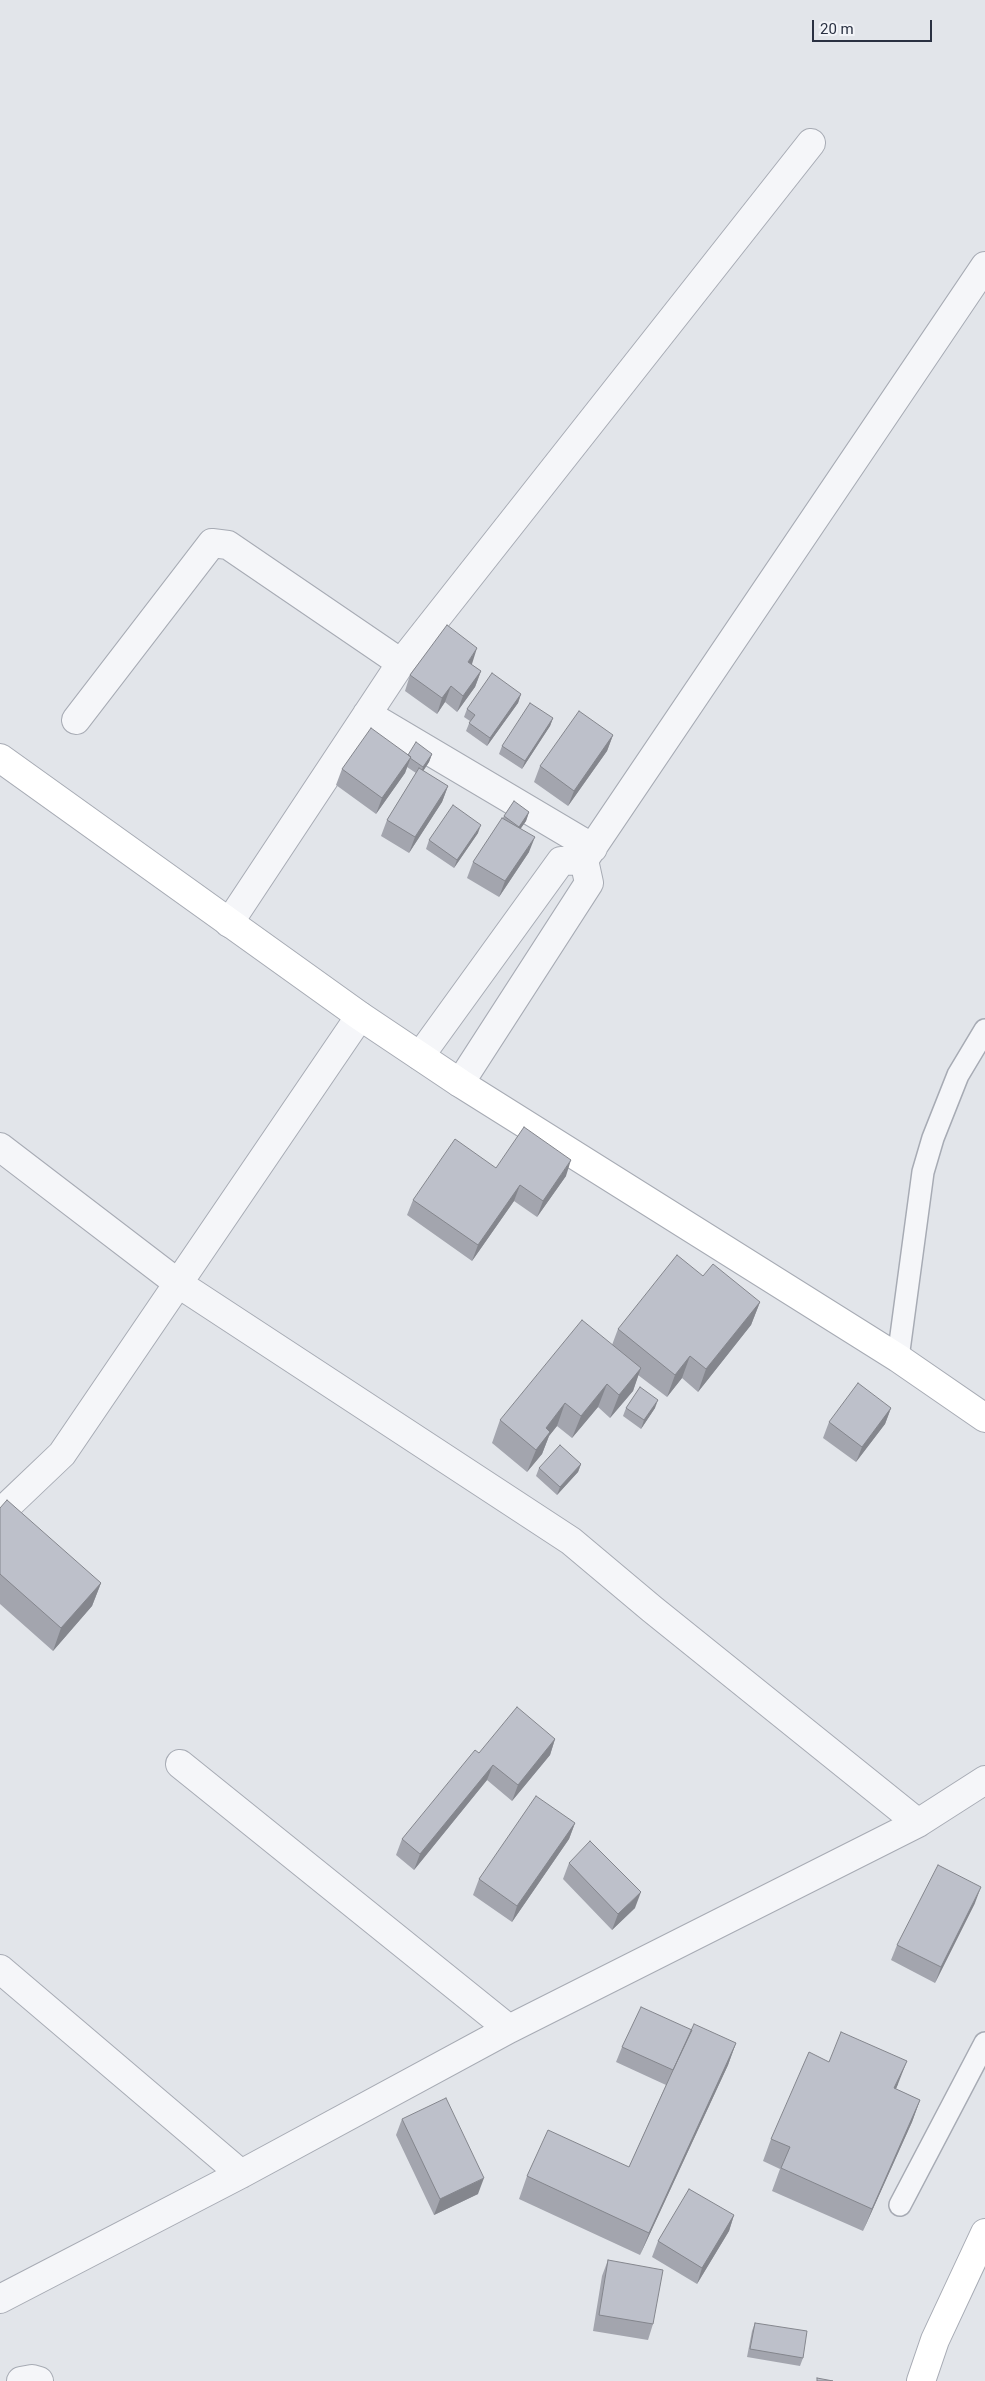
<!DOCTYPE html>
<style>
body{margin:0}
#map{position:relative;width:985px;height:2381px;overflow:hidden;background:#e2e5ea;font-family:Roboto,sans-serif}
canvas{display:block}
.scale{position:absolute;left:812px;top:20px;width:120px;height:22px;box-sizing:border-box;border:2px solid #2a3142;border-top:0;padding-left:6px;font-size:15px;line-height:18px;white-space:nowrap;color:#2a3142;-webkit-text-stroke:4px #f2f4f8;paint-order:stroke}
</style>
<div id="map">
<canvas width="985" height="2381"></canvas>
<div class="scale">20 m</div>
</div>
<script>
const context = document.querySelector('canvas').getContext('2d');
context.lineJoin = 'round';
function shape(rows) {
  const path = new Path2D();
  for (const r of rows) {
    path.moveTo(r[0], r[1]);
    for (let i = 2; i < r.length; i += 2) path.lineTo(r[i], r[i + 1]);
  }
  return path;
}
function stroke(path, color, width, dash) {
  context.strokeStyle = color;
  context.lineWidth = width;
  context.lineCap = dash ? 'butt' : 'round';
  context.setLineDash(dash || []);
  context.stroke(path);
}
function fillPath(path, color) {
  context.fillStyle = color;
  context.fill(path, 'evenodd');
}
const lane = shape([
 [898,1358,923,1172,933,1138,958,1075,985,1030],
 [900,2205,985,2043]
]);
const street = shape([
 [367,714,593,848],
 [76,720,212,543,228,545,401,663],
 [229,923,401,663,811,143],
 [420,1056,561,861,584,860],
 [460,1083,589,883,584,860,985,266],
 [0,1147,179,1284,571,1541,652,1609,918,1823],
 [0,1513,62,1454,360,1016],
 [180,1764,509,2029],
 [0,1969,241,2174],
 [0,2299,241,2174,509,2029,918,1823,985,1780],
 [21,2381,32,2379,39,2381]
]);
const secondary = shape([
 [0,758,360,1016,460,1083,898,1358,985,1418],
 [921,2381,935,2340,985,2233]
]);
const wall = shape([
 [471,664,481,671,475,687,457,712,445,702,437,714,405,691,410,675],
 [521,694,518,703,487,746,466,731,470,721,464,717,467,709],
 [553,718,550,726,522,769,499,754,502,746],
 [613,735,607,751,568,806,534,782,540,766],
 [432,754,429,762,423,771,448,786,442,802,409,853,381,836,387,820,416,773,407,767,405,773,376,814,336,785,342,769,408,755],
 [529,812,526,821,521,828,529,852,499,897,467,878,473,862,504,816],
 [478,833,454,868,426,849,429,840],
 [496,1168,566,1176,537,1217,514,1201,472,1261,407,1215,413,1200],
 [703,1276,760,1302,751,1325,698,1392,682,1378,667,1397,638,1375,633,1391,610,1418,598,1407,572,1438,557,1426,549,1436,542,1454,527,1472,492,1443,500,1420,612,1345,618,1329],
 [626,1408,655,1408,641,1429,623,1416],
 [891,1408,885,1424,856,1462,823,1438,829,1422],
 [581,1464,578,1472,557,1495,536,1476,539,1468],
 [0,1508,101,1583,92,1606,53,1651,0,1604],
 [555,1739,550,1755,512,1801,487,1780,414,1870,396,1855,402,1839,479,1753],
 [575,1823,569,1839,512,1922,473,1895,479,1879],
 [569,1863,635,1908,612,1930,563,1879],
 [975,1903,935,1983,891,1960,897,1945],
 [692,2030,736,2043,728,2065,640,2255,519,2199,527,2176,629,2167,666,2085,616,2062,622,2047],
 [829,2062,898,2084,896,2089,920,2100,912,2122,863,2231,772,2191,780,2169,763,2161,771,2139],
 [402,2119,478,2194,434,2215,396,2135],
 [734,2215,729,2231,697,2284,652,2257,658,2241],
 [608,2260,653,2324,648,2340,593,2331,602,2276],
 [755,2323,803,2358,800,2366,747,2357,752,2331]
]);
const shadedWall = shape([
 [477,648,472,664,462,678,468,662],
 [481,671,475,687,457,712,463,696],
 [451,686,445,702,437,714,442,698],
 [521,694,518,703,487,746,490,738],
 [553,718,550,726,522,769,525,761],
 [613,735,607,751,568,806,574,791],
 [432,754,429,762,420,776,423,767],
 [411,757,405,773,376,814,382,798],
 [448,786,442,802,409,853,415,837],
 [529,812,526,821,516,835,519,827],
 [481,825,478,833,454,868,457,860],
 [535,837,529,852,499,897,505,881],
 [571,1160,566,1176,537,1217,543,1201],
 [520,1185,514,1201,472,1261,478,1245],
 [760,1302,751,1325,698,1392,706,1369],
 [690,1356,682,1378,667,1397,675,1375],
 [641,1368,633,1391,610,1418,619,1395],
 [607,1384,598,1407,572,1438,581,1416],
 [658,1400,655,1408,641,1429,644,1420],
 [565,1403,557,1426,549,1436,542,1454,527,1472,536,1450,546,1428],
 [891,1408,885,1424,856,1462,862,1447],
 [581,1464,578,1472,557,1495,560,1487],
 [101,1583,92,1606,53,1651,61,1628],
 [555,1739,550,1755,512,1801,518,1785],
 [493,1765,487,1780,414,1870,420,1854],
 [575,1823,569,1839,512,1922,517,1906],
 [981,1887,975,1903,935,1983,941,1967],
 [641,1892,635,1908,612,1930,618,1914],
 [736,2043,728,2065,640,2255,649,2233],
 [907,2061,898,2084,886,2111,894,2088],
 [920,2100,912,2122,863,2231,872,2209],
 [484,2178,478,2194,434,2215,440,2199],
 [734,2215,729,2231,697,2284,702,2268]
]);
const building = shape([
 [447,625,477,648,468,662,481,671,463,696,451,686,442,698,410,675,447,625],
 [492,673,521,694,490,738,469,723,475,715,467,709,492,673],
 [530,703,553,718,525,761,502,746,530,703],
 [579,711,613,735,574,791,540,766,579,711],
 [371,728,411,757,382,798,342,769,371,728],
 [416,742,432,754,423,767,410,758,411,757,408,755,416,742],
 [419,768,448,786,415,837,387,820,419,768],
 [514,801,529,812,519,827,504,816,514,801],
 [453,805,481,825,457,860,429,840,453,805],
 [502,818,535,837,505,881,473,862,502,818],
 [524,1127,571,1160,543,1201,520,1185,478,1245,413,1200,455,1139,496,1168,524,1127],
 [677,1255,703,1276,713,1264,760,1302,706,1369,690,1356,675,1375,618,1329,677,1255],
 [582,1320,641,1368,619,1395,607,1384,581,1416,565,1403,546,1428,550,1432,536,1450,500,1420,582,1320],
 [858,1383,891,1408,862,1447,829,1422,858,1383],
 [640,1387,658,1400,644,1420,626,1408,640,1387],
 [560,1445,581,1464,560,1487,539,1468,560,1445],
 [7,1500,101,1583,61,1628,0,1574,0,1508,7,1500],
 [517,1707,555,1739,518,1785,493,1765,420,1854,402,1839,475,1750,479,1753,517,1707],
 [536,1796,575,1823,517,1906,479,1879,536,1796],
 [590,1841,641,1892,618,1914,569,1863,590,1841],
 [938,1865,981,1887,941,1967,897,1945,938,1865],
 [641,2007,692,2030,673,2070,622,2047,641,2007],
 [694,2024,736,2043,649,2233,527,2176,548,2130,629,2167,694,2024],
 [841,2032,907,2061,894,2088,920,2100,872,2209,781,2168,790,2147,771,2139,809,2052,829,2062,841,2032],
 [446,2098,484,2178,440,2199,402,2119,446,2098],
 [689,2189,734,2215,702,2268,658,2241,689,2189],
 [608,2260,663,2270,653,2324,599,2315,608,2260],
 [755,2323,807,2331,803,2358,750,2349,755,2323],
 [817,2378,833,2381,817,2381,817,2378]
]);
stroke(lane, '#a7abb4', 24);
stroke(street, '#a7abb4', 30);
stroke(secondary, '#a7abb4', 30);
stroke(lane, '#f5f6f9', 21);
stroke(street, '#f5f6f9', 28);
stroke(secondary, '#fff', 28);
fillPath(wall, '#a3a5ae');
fillPath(shadedWall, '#84868d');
fillPath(building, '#bdc0ca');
stroke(building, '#84868d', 1);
</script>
